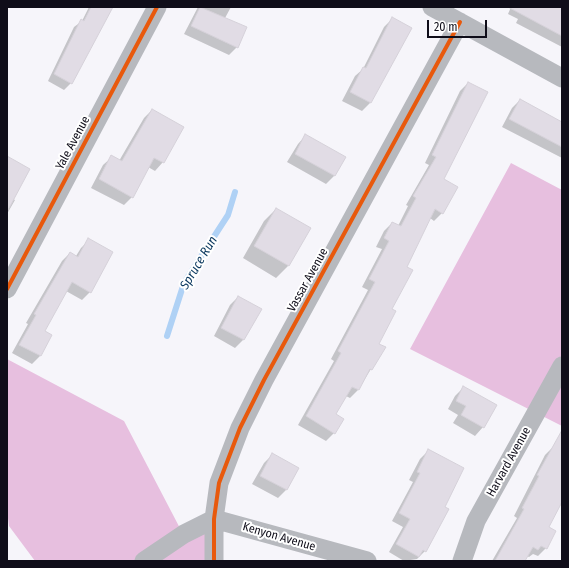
<!DOCTYPE html>
<style>
body{margin:0}
#map{position:relative;width:569px;height:568px;overflow:hidden;background:#f6f5fa;font-family:"Fira Sans Condensed",sans-serif}
canvas{display:block}
.frame{position:absolute;inset:0;border:8px solid #0f0d19;pointer-events:none}
.scale{position:absolute;left:427px;top:20px;width:60px;height:18px;box-sizing:border-box;border:2px solid #0f0d19;border-top:0;padding-left:5px;font-size:12px;line-height:14px;white-space:nowrap;color:#0f0d19;-webkit-text-stroke:3px #fff;paint-order:stroke}
</style>
<div id="map">
<canvas width="569" height="568"></canvas>
<div class="frame"></div>
<div class="scale">20 m</div>
</div>
<script>
const context = document.querySelector('canvas').getContext('2d');
context.lineJoin = 'round';
function fillPath(path, color) {
  context.fillStyle = color;
  context.fill(path, 'evenodd');
}
function shape(rows) {
  const path = new Path2D();
  for (const r of rows) {
    path.moveTo(r[0], r[1]);
    for (let i = 2; i < r.length; i += 2) path.lineTo(r[i], r[i + 1]);
  }
  return path;
}
function stroke(path, color, width, dash) {
  context.strokeStyle = color;
  context.lineWidth = width;
  context.lineCap = dash ? 'butt' : 'round';
  context.setLineDash(dash || []);
  context.stroke(path);
}
function write(font, color, halo, rows, align = 'center') {
  context.font = font + ' "Fira Sans Condensed",sans-serif';
  context.lineWidth = 4;
  context.setLineDash([]);
  context.textBaseline = 'middle';
  context.strokeStyle = halo;
  context.fillStyle = color;
  for (const [text, x, y, turn = 0] of rows) {
    context.save();
    context.translate(x, y);
    context.rotate((+turn || 0) * Math.PI / 180);
    context.textAlign = isNaN(turn) ? turn : align;
    if (halo) context.strokeText(text, 0, 0);
    context.fillText(text, 0, 0);
    context.restore();
  }
}
const forest = shape([
 [511,163,562,190,562,426,410,349],
 [7,359,124,421,183,534,214,519,214,561,35,561,9,526,7,510]
]);
const shadow = shape([
 [89,7,111,7,71,83,64,90,48,81,74,27,82,21],
 [198,7,231,7,225,18,237,47,229,55,184,34],
 [511,7,562,7,562,47,516,23,518,19,508,14],
 [392,19,410,28,370,103,362,111,342,101,355,76,363,69,384,27],
 [468,83,443,179,442,213,434,221,430,218,405,267,378,344,384,348,358,390,350,398,346,396,334,414,334,433,326,441,298,425,334,361,331,359,368,290,362,287,382,249,376,247,384,231,392,223,398,226,408,206,406,205,429,165,425,163,460,91],
 [520,100,562,122,562,158,502,127,512,108],
 [152,110,163,162,155,171,148,167,132,197,124,205,91,188,103,165,112,157,119,161,144,118],
 [306,135,345,158,334,176,326,184,287,162,298,144],
 [7,157,13,199,15,200,7,214],
 [276,209,309,228,288,266,276,278,243,258,264,221],
 [89,240,90,292,82,300,66,291,44,331,51,335,40,356,32,364,12,353,28,324,26,323,62,261,70,253,76,256,81,248],
 [238,297,260,309,243,340,235,348,214,336,230,305],
 [463,388,483,427,475,436,453,423,458,415,448,409,455,396],
 [553,447,562,452,562,500,547,527,546,548,538,556,533,554,529,557,527,556,524,561,492,561,517,518,514,516,545,455],
 [428,451,444,507,425,551,417,559,404,561,389,552,403,527,392,521,413,482,409,480,420,459],
 [272,455,298,468,286,490,278,498,252,484,264,463]
]);
const stream = shape([
 [167,336,184,283,228,215,235,192]
]);
const building = shape([
 [91,7,113,7,72,84,54,74,81,19,84,21,91,7],
 [200,7,247,27,238,48,191,26,200,7],
 [508,7,562,7,562,36,508,7],
 [392,17,412,28,371,103,350,92,363,67,366,68,392,17],
 [468,82,488,92,444,179,458,187,443,214,435,209,407,267,413,270,392,309,396,311,379,344,386,347,372,370,370,369,359,390,352,387,336,414,344,419,335,434,306,416,341,353,338,351,375,282,369,279,389,241,384,238,392,222,401,226,416,198,413,196,436,157,432,155,468,82],
 [520,99,562,122,562,147,509,119,520,99],
 [152,109,184,127,164,163,154,158,133,198,99,179,111,155,122,161,152,109],
 [305,134,346,157,335,176,295,154,305,134],
 [7,156,30,169,7,212,7,156],
 [276,208,311,228,289,266,254,246,276,208],
 [88,238,113,252,91,293,72,282,45,331,52,335,41,356,19,345,36,315,34,314,70,252,78,257,88,238],
 [238,296,262,309,244,340,221,328,238,296],
 [463,386,497,405,484,428,461,415,466,406,456,401,463,386],
 [562,430,562,502,549,527,556,531,547,549,541,546,538,550,533,547,525,561,495,561,524,509,522,508,539,476,537,475,562,430],
 [428,449,464,468,445,507,449,509,426,552,423,550,419,557,396,544,410,519,399,513,420,473,417,472,428,449],
 [272,453,299,468,287,490,260,476,272,453]
]);
const minor = shape([
 [432,7,562,78],
 [7,289,157,7],
 [144,561,184,534,214,519,367,561],
 [214,561,214,519,219,483,240,428,264,380,460,22],
 [462,561,476,521,562,366]
]);
const cycleway = shape([
 [7,289,157,7],
 [214,561,214,519,219,483,240,428,264,380,460,22]
]);
const streetNames = [
 ["Yale Avenue",73,143,-62],
 ["Vassar Avenue",308,280,-61],
 ["Harvard Avenue",509,462,-61],
 ["Kenyon Avenue",279,537,16]
];
const waterNames = [
 ["Spruce Run",199,263,-59]
];
fillPath(forest, '#e7bfdf');
fillPath(shadow, '#0003');
stroke(stream, '#afd1f5', 6);
fillPath(building, '#e1dce5');
stroke(building, '#d5d1d9', 1);
stroke(minor, '#b7b9be', 19);
stroke(cycleway, '#e8590c', 4);
write('12px', '#0f0d19', '#fff', streetNames);
write('italic 13px', '#0a375e', '#fff', waterNames);
</script>
